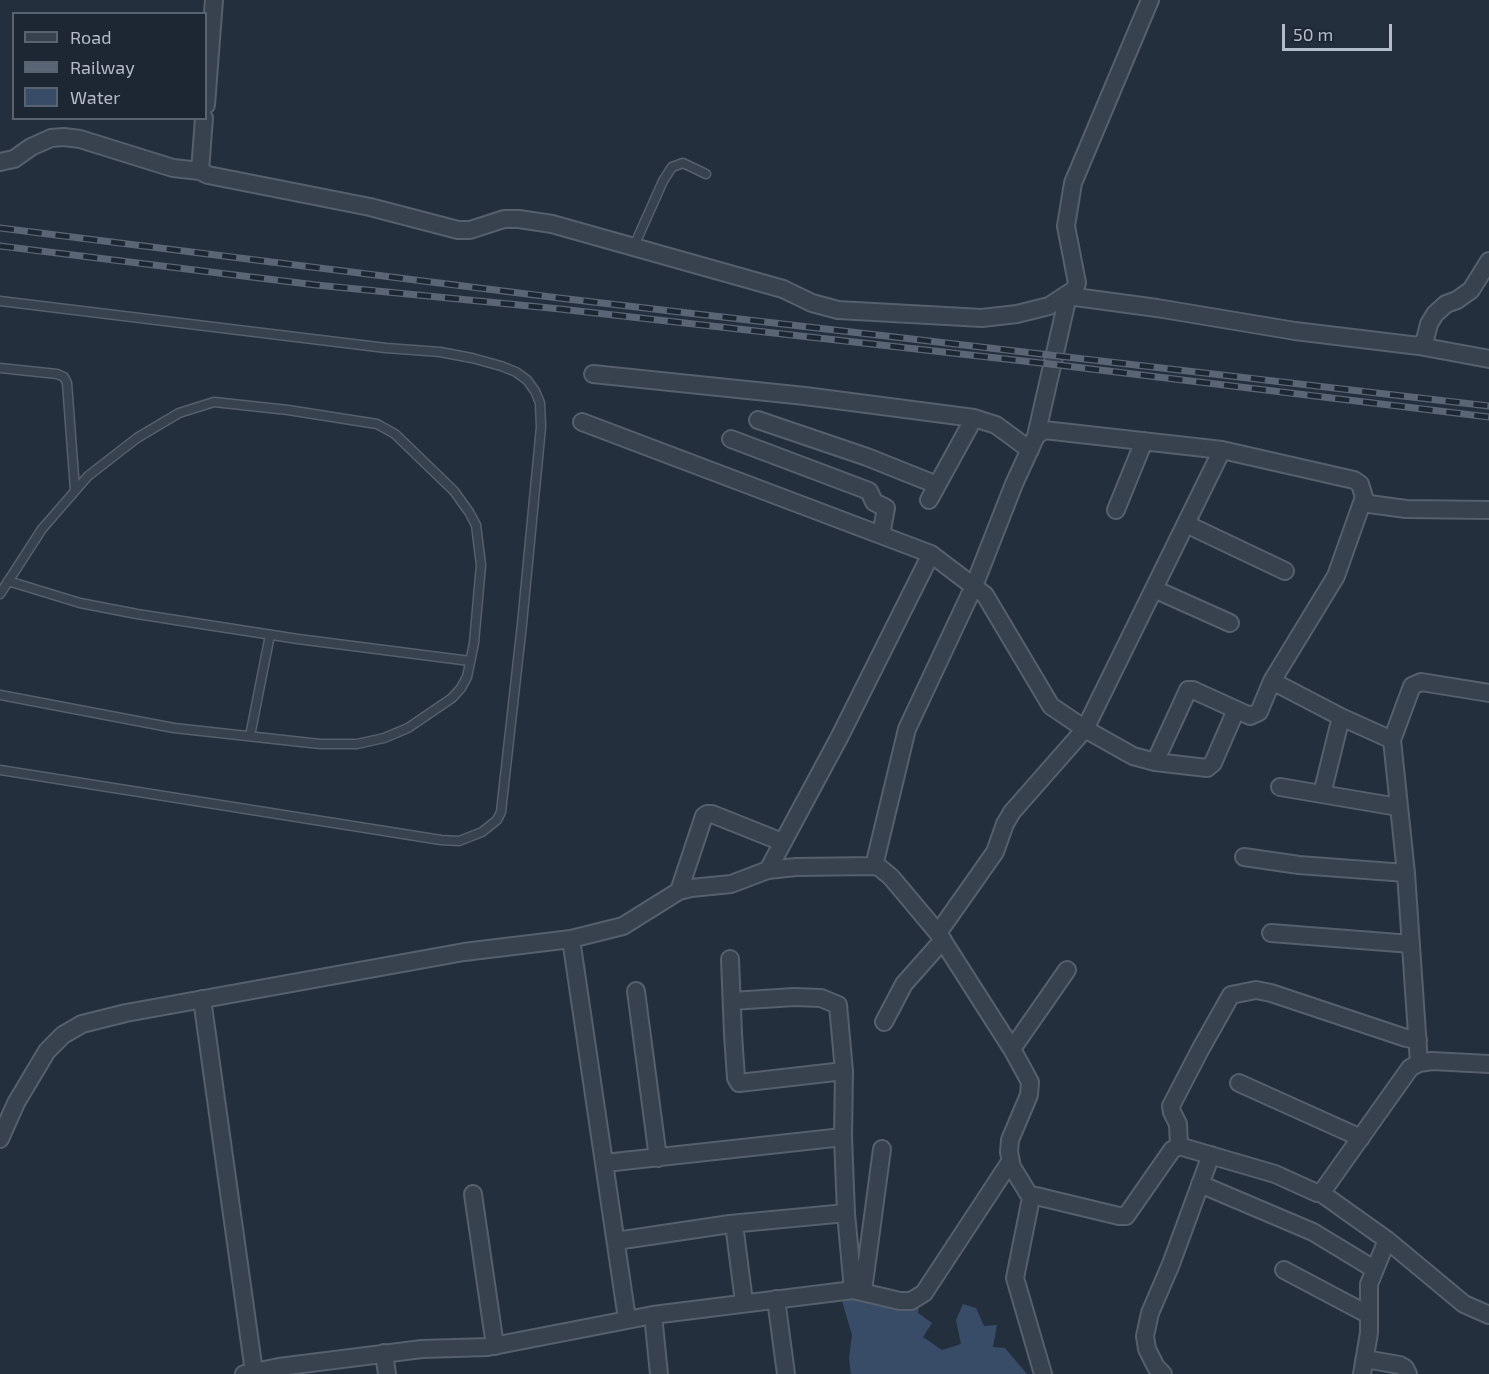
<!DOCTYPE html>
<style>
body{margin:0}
#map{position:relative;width:1489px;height:1374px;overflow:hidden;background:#242f3e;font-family:"Exo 2",sans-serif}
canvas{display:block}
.legend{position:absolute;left:12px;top:12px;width:195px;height:108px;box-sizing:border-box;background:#1d2633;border:2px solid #59626f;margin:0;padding:8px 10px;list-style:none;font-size:18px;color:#b4bcc9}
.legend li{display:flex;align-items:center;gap:12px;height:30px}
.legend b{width:30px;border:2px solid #59626f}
.scale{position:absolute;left:1282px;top:24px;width:110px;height:27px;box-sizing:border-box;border:3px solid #b4bcc9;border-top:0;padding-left:8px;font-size:18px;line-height:21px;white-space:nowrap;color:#b4bcc9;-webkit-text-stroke:4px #1d2633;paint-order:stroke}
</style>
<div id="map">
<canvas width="1489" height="1374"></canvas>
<ul class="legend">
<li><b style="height:8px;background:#38414e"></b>Road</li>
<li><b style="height:8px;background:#5a6575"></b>Railway</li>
<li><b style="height:16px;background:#394c67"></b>Water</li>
</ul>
<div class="scale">50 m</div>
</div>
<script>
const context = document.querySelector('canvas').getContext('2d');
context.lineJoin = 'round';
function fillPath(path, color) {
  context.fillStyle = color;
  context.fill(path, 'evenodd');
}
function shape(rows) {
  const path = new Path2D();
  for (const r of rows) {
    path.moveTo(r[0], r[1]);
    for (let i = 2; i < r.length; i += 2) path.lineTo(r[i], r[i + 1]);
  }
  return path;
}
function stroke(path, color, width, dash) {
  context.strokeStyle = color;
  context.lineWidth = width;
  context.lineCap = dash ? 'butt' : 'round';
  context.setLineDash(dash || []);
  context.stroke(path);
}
const water = shape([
 [923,1282,918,1313,932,1323,923,1337,942,1350,961,1344,956,1320,963,1304,976,1308,984,1326,997,1325,993,1347,1005,1348,1027,1374,851,1374,849,1358,852,1335,842,1301,845,1288,905,1296]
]);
const lane = shape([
 [634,246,663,181,672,167,683,163,706,174],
 [0,301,386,348,440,352,472,358,501,366,516,372,527,380,535,391,540,403,541,427,522,624,501,812,497,820,482,832,459,841,441,840,0,770],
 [0,368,57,374,64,377,67,383,75,490],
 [8,581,80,603,137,614,298,639,470,661],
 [0,594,42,529,88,476,137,438,179,413,214,402,288,410,377,424,395,434,454,491,469,512,476,525,481,565,474,643,467,677,461,688,452,698,408,728,384,738,357,744,320,744,174,728,0,695],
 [250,736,270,635]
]);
const street = shape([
 [206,105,214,0],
 [0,162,14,159,31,147,51,138,64,137,80,139,173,168,200,171,208,175,370,207,458,230,470,230,504,219,519,219,552,224,783,289,812,303,838,310,982,318,1017,314,1049,306,1075,289,1077,283,1066,226,1073,183,1150,0],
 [200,171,204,118],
 [1419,346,1489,359],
 [593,374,805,396,974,418,996,425,1030,450],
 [758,420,867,457,937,485],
 [1036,436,1068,296,1157,308,1295,331,1419,346,1425,340,1429,324,1435,314,1446,304,1457,300,1471,290,1489,261],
 [731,439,869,491,874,502,886,508,881,535],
 [929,500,974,418],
 [1362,503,1406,509,1489,510],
 [1116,510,1144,441],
 [1186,524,1285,571],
 [931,554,985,595,1051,706,1085,729,1133,756,1155,762,1207,768,1213,763,1236,710],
 [1154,589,1230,623],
 [1272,681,1341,717,1392,740],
 [1280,787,1398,807],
 [1322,794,1341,717],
 [1244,857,1299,865,1406,873],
 [874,866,907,729,974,586,1014,484,1036,436,1044,430,1222,450,1354,480,1360,484,1364,497,1336,576,1272,681,1259,712,1250,716,1193,690,1188,690,1155,762],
 [768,870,796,867,874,866,880,868,891,877,938,933,1012,1049,1030,1082,1029,1095,1010,1140,1009,1152,1012,1167,1031,1198],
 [679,891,704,816,707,814,712,814,782,842],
 [938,933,995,852,1005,824,1012,812,1085,729,1222,450],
 [1271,933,1411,944],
 [571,939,627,1319],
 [730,959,733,1034,736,1078,739,1083,844,1071],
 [636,991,658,1158],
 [202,999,254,1372],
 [732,1001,794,997,821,998,838,1005,844,1071,843,1137,846,1213,853,1290],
 [884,1022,904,984,943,940],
 [1012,1049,1067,970],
 [1419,1063,1406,873,1392,740,1412,686,1421,682,1489,693],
 [1239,1083,1361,1138],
 [0,1139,16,1103,47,1051,63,1035,82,1024,126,1013,464,952,571,939,623,926,679,891,691,888,731,884,768,870,840,736,931,554,582,422],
 [1179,1146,1178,1124,1172,1112,1171,1106,1200,1050,1231,995,1256,990,1271,993,1406,1038,1418,1040],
 [605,1163,843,1137],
 [1200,1184,1313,1232,1374,1269],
 [1321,1193,1387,1240,1464,1304,1489,1315],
 [473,1194,495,1346],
 [734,1224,744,1302],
 [616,1241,730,1224,846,1213],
 [1284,1270,1369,1315],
 [863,1291,882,1149],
 [776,1299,786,1374],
 [653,1315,659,1374],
 [384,1353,387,1374],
 [1365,1359,1400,1365,1405,1368,1408,1374],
 [244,1374,279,1367,422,1349,488,1347,653,1315,853,1290,900,1301,911,1301,924,1293,1010,1162],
 [1043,1374,1015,1278,1031,1198,1036,1196,1119,1216,1126,1216,1172,1150,1179,1146,1275,1174,1317,1193,1322,1192,1410,1068,1419,1063,1432,1061,1489,1064],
 [1163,1374,1156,1367,1147,1349,1145,1336,1150,1313,1171,1264,1211,1155],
 [1362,1374,1369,1333,1369,1284,1387,1240]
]);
const rail = shape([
 [0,228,559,298,1489,406],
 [0,246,316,285,560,309,1050,364,1489,417]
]);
fillPath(water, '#394c67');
stroke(lane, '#565f6c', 11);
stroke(street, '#565f6c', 20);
stroke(lane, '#38414e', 8);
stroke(street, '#38414e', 16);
stroke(rail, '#5a6575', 7);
stroke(rail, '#1d2633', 4.5, [14]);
</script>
